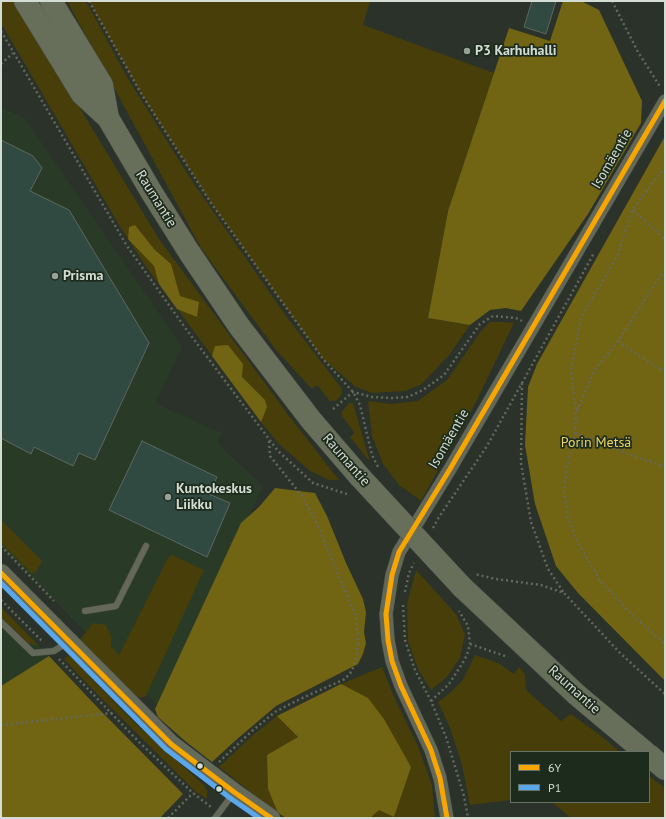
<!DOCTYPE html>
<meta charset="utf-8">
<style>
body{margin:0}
#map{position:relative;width:666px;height:819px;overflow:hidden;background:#2a322a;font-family:"PT Sans",sans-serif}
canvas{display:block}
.frame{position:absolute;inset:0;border:2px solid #d4ddd3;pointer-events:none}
.legend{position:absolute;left:510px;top:751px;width:140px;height:52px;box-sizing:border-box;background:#1d2b1c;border:1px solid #667265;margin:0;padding:5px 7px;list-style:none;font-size:12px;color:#d4ddd3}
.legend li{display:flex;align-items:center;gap:8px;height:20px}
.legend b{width:20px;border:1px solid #667265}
</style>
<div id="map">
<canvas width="666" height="819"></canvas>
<div class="frame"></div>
<ul class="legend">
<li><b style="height:5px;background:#f7a600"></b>6Y</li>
<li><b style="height:5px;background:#5aa8eb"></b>P1</li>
</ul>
</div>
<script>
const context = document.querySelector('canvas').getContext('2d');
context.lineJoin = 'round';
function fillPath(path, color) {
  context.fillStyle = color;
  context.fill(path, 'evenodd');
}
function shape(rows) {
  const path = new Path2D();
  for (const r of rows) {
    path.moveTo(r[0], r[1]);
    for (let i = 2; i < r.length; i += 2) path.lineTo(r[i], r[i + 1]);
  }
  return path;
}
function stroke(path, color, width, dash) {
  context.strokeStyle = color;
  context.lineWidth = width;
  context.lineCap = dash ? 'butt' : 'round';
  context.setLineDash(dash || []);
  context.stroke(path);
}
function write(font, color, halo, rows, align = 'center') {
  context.font = font + ' "PT Sans",sans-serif';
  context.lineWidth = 3.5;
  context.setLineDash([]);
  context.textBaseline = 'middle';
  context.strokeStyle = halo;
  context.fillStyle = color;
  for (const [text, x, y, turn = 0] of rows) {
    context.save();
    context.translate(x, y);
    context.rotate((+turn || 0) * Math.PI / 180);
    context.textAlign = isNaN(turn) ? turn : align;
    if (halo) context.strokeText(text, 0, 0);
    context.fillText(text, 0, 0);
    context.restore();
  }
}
const built = shape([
 [1,108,24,117,182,347,155,403,222,433,217,443,263,486,159,707,1,546],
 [1,607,49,656,1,686]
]);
const green = shape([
 [1,1,12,1,20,9,159,239,289,416,339,480,329,480,310,471,278,443,261,422,147,268,119,225,1,23],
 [67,1,86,1,127,77,192,181,286,316,342,389,341,395,336,401,330,401,317,385,312,389,276,350,201,248],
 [89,1,370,1,363,25,494,73,448,211,428,318,470,325,450,354,422,384,405,391,373,393,356,387,323,359,212,204,142,95],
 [490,322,502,322,514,323,476,402,421,501,399,485,383,464,372,436,368,401,390,404,418,401,447,380,481,331],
 [349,403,353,403,370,462,350,437,354,434,354,432,342,416,342,412],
 [1,520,42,561,39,567,35,573,31,573,1,543],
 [172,555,204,570,146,696,141,698,136,697,79,641,93,623,106,625,111,636,111,646,119,655,168,558],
 [416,570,456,614,465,634,460,658,446,678,431,690,418,669,408,641,407,603],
 [1,607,39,646,28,643,1,617],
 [475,655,498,663,514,674,519,667,525,674,526,690,561,721,571,714,600,735,620,752,511,752,511,800,470,805,462,765,450,728,438,702,450,693,463,680],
 [68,656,72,658,136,724,205,786,207,791,207,799,196,792,96,693,64,659],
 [382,667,395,699,418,746,432,785,435,818,284,818,276,812,219,767,253,735,277,716,341,684],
 [649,776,665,788,665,818,571,818,552,802,649,802]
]);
const forest = shape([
 [563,1,581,1,599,10,642,101,641,123,588,214,521,311,506,308,490,310,470,325,428,318,448,211,509,28,550,41],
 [665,136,665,681,578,593,556,566,535,504,525,445,528,387,537,364],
 [135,225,154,249,171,264,180,296,199,302,197,317,177,309,159,284,154,266,128,239,129,227],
 [228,345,243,364,242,377,265,400,267,407,261,422,212,356,215,346],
 [275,488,315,493,327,516,346,563,363,599,366,612,364,632,366,643,363,654,358,664,276,706,236,740,212,762,185,741,158,717,155,709,241,523,259,507],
 [49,656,98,708,183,794,160,818,1,818,1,686],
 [341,684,368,698,384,719,411,767,394,817,379,810,370,818,287,818,278,813,268,789,267,755,298,737,277,716]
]);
const building = shape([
 [532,1,556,1,546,34,524,27,532,1],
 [1,140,33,156,42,168,30,191,69,210,149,343,95,460,79,453,73,466,34,447,31,454,1,438,1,140],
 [142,441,217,477,209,494,230,503,207,557,109,510,142,441]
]);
const path = shape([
 [89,1,142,95,211,203,323,359,353,392,360,405,372,455,378,467],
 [612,1,638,52,661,88],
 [1,31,127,246,186,329,278,451,313,483,350,495],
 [1,64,13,53],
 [665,167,632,210,617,257,581,317,571,370,576,411,575,433,566,471,564,493,568,517,575,537,599,579,631,614,665,644],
 [633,210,665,239],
 [618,341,654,366,665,372],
 [522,383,521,463,531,522,548,569,564,593],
 [333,409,353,392,372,397,392,398,408,397,423,390,444,375,480,324,493,316,516,318,522,321],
 [577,411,594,371,618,341,665,269],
 [575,433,613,448,662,466,665,466],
 [433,528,439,517,487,446,594,253],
 [1,546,54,601],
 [477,574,478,575,496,579,541,585,564,593,621,654,665,694],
 [405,592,409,573,414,563],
 [1,600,43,642],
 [403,605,405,640,415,670,431,701,446,737,464,796,468,818],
 [470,644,508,657],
 [59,659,140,743,193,793,211,807],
 [431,701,449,684,462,664,467,655,470,644,468,626,459,611],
 [1,725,112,713],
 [219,762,252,731,275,712,300,699,345,679,352,671,357,655,358,638,356,616,313,515,302,496,270,456,269,441],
 [168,818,193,793]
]);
const lane = shape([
 [85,611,116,606,146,546],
 [1,622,33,653,54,651,68,642],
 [215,818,233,794]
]);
const street = shape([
 [447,818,440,778,431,750,401,686,392,661,388,640,386,614,392,575,399,552,450,469,665,101]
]);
const secondary = shape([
 [1,573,171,744,234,792,271,818]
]);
const highway = shape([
 [25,1,82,94,108,118,152,193,189,252,239,326,311,420,360,477],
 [51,1,102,85,108,118],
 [462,587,577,695,645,752],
 [649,755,665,769]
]);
const highwayBridge = shape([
 [360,477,462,587]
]);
const bus1 = shape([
 [1,573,171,744,234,792,271,818],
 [447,818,440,778,431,750,401,686,392,661,388,640,386,614,392,575,399,552,450,469,665,101]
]);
const bus2 = shape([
 [1,583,166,749,230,798,259,818]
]);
const markers = [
 [467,51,4,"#98a198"],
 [55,276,4,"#98a198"],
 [168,497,4,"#98a198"],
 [200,766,3.5,"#d4ddd3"],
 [219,789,3.5,"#d4ddd3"]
];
const poiNames = [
 ["P3 Karhuhalli",475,51],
 ["Prisma",63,276],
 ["Kuntokeskus",176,489],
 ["Liikku",176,505]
];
const streetNames = [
 ["Isomäentie",612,159,-60],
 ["Raumantie",156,199,58],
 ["Isomäentie",449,439,-60],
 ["Raumantie",346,460,49],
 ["Raumantie",574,690,42]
];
const parkNames = [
 ["Porin Metsä",596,443]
];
fillPath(built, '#293b27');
fillPath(green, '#473e09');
fillPath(forest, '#716413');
fillPath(building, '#314a41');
stroke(building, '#5e6761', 1);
stroke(lane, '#464d46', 7);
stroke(street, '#464d46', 14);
stroke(secondary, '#464d46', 19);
stroke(highway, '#464d46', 23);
stroke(path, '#64685d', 2.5, [2, 3]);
stroke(lane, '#646859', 6);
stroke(street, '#646859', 13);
stroke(secondary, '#666b59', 18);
stroke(highway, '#676e5a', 22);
stroke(highwayBridge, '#464d46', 23, []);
stroke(highwayBridge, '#676e5a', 22);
stroke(bus1, '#f7a600', 5);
stroke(bus2, '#5aa8eb', 5);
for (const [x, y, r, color] of markers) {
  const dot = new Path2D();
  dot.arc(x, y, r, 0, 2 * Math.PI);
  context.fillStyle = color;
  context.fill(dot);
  stroke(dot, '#1d2b1c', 1.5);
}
write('bold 14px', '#d4ddd3', '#1d2b1c', poiNames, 'left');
write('14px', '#d4ddd3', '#1d2b1c', streetNames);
write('14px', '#ecd464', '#1d2b1c', parkNames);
</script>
